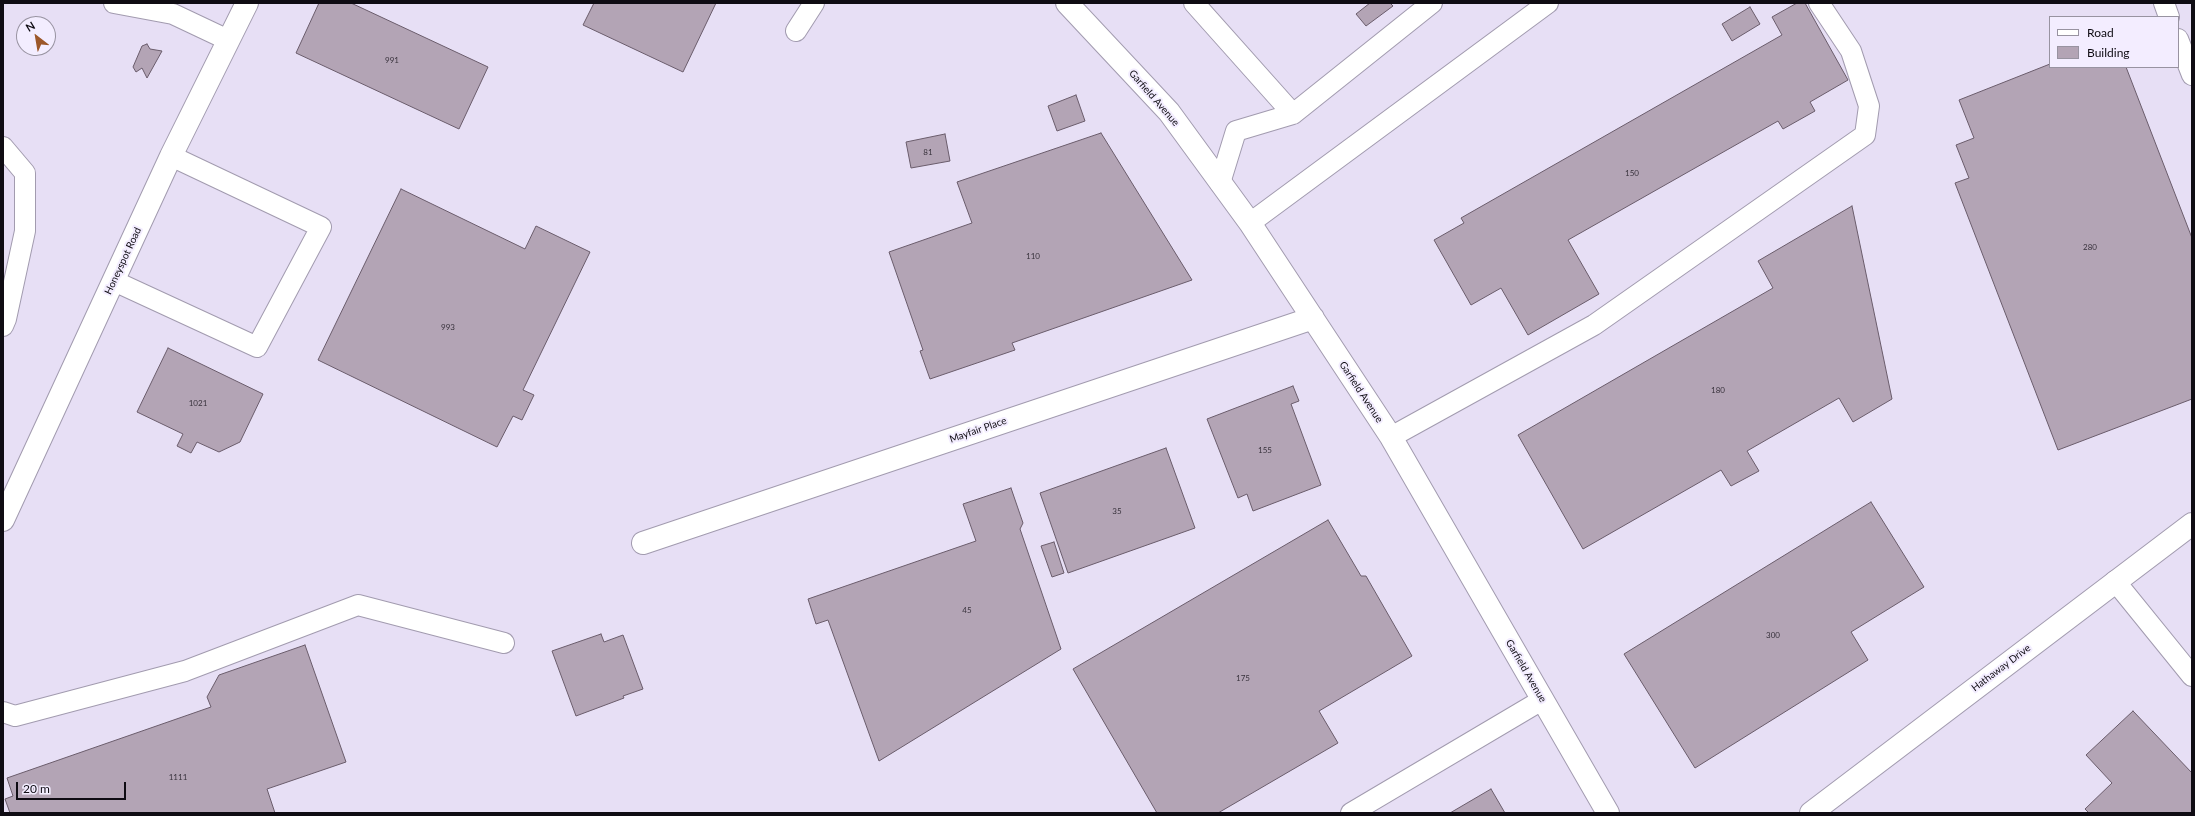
<!DOCTYPE html>
<style>
body{margin:0}
#map{position:relative;width:2195px;height:816px;overflow:hidden;background:#e7dff5;font-family:Lato,sans-serif}
canvas{display:block}
.frame{position:absolute;inset:0;border:4px solid #0f0c13;pointer-events:none}
.legend{position:absolute;left:2049px;top:16px;width:130px;height:52px;box-sizing:border-box;background:#f3edff;border:1px solid #9893a1;margin:0;padding:5px 7px;list-style:none;font-size:12px;color:#0f0c13}
.legend li{display:flex;align-items:center;gap:8px;height:20px}
.legend b{width:20px;border:1px solid #9893a1}
.north{position:absolute;left:16px;top:16px;width:40px;height:40px;box-sizing:border-box;background:#f3edff;border:1px solid #9893a1;border-radius:50%;rotate:329deg;font-size:11px;font-weight:700;line-height:16px;text-align:center;color:#0f0c13}
.north::after{content:'';display:block;margin:auto;width:14px;height:18px;background:#9c572a;clip-path:polygon(50% 0,100% 100%,50% 72%,0 100%)}
.scale{position:absolute;left:16px;top:782px;width:110px;height:18px;box-sizing:border-box;border:2px solid #0f0c13;border-top:0;padding-left:5px;font-size:12px;line-height:14px;white-space:nowrap;color:#0f0c13;-webkit-text-stroke:3px #f3edff;paint-order:stroke}
</style>
<div id="map">
<canvas width="2195" height="816"></canvas>
<div class="frame"></div>
<ul class="legend">
<li><b style="height:5px;background:#fff"></b>Road</li>
<li><b style="height:11px;background:#b3a4b5"></b>Building</li>
</ul>
<div class="north">N</div>
<div class="scale">20 m</div>
</div>
<script>
const context = document.querySelector('canvas').getContext('2d');
context.lineJoin = 'round';
function fillPath(path, color) {
  context.fillStyle = color;
  context.fill(path, 'evenodd');
}
function shape(rows) {
  const path = new Path2D();
  for (const r of rows) {
    path.moveTo(r[0], r[1]);
    for (let i = 2; i < r.length; i += 2) path.lineTo(r[i], r[i + 1]);
  }
  return path;
}
function stroke(path, color, width, dash) {
  context.strokeStyle = color;
  context.lineWidth = width;
  context.lineCap = dash ? 'butt' : 'round';
  context.setLineDash(dash || []);
  context.stroke(path);
}
function write(font, color, halo, rows, align = 'center') {
  context.font = font + ' Lato,sans-serif';
  context.lineWidth = 4;
  context.setLineDash([]);
  context.textBaseline = 'middle';
  context.strokeStyle = halo;
  context.fillStyle = color;
  for (const [text, x, y, turn = 0] of rows) {
    context.save();
    context.translate(x, y);
    context.rotate((+turn || 0) * Math.PI / 180);
    context.textAlign = isNaN(turn) ? turn : align;
    if (halo) context.strokeText(text, 0, 0);
    context.fillText(text, 0, 0);
    context.restore();
  }
}
const building = shape([
 [319,3,351,3,488,67,459,129,296,53,319,3],
 [594,3,716,3,683,72,583,25,594,3],
 [1370,3,1390,3,1393,6,1366,26,1356,14,1370,3],
 [1797,3,1805,3,1848,80,1810,102,1815,111,1783,129,1778,121,1568,240,1599,294,1528,335,1501,288,1471,305,1434,240,1464,223,1461,218,1782,35,1772,17,1797,3],
 [1750,7,1760,24,1732,41,1722,24,1750,7],
 [147,44,150,49,162,51,147,78,142,68,136,72,133,67,142,46,147,44],
 [2050,64,2050,67,2126,67,2192,238,2192,399,2058,450,1955,183,1969,178,1956,145,1974,138,1959,100,2050,64],
 [1076,95,1085,121,1057,131,1048,106,1076,95],
 [1101,133,1192,280,1012,343,1015,350,930,379,920,351,923,350,889,252,972,223,957,182,1101,133],
 [945,134,950,161,911,168,906,142,945,134],
 [401,189,525,249,536,226,590,252,523,390,534,395,522,420,513,416,497,447,318,360,401,189],
 [1852,206,1892,399,1853,422,1839,398,1747,451,1759,471,1731,486,1721,470,1583,549,1518,435,1773,288,1758,261,1852,206],
 [168,348,263,394,240,442,219,452,197,442,191,453,177,446,183,434,137,412,168,348],
 [1293,386,1299,401,1291,404,1321,485,1253,511,1247,494,1238,498,1207,419,1293,386],
 [1166,448,1195,528,1068,573,1040,493,1166,448],
 [1011,488,1023,523,1020,529,1061,649,879,761,828,620,816,624,808,599,976,541,963,504,1011,488],
 [1871,502,1924,587,1851,632,1868,660,1695,768,1624,654,1871,502],
 [1328,520,1361,576,1366,576,1412,656,1319,711,1338,743,1218,813,1157,813,1073,669,1328,520],
 [1054,542,1064,573,1052,577,1041,546,1054,542],
 [601,634,604,642,623,635,643,689,623,696,624,698,576,716,552,651,601,634],
 [305,645,346,762,267,789,275,813,10,813,5,799,13,796,7,778,211,707,207,697,219,675,305,645],
 [2133,711,2192,773,2192,813,2089,813,2085,809,2112,783,2086,755,2133,711],
 [1491,789,1505,813,1450,813,1491,789]
]);
const service = shape([
 [114,3,173,14,228,40],
 [1194,3,1293,114],
 [2164,3,2169,17],
 [796,31,814,3],
 [2178,39,2192,75],
 [3,147,25,173,25,231,6,319,3,326],
 [1220,183,1236,131,1293,114,1432,3],
 [1250,223,1548,3],
 [114,281,257,347,321,227,171,156],
 [1391,437,1594,325,1865,135,1869,106,1851,51,1819,3],
 [2115,581,2192,676],
 [3,712,15,716,185,671,358,605,504,643],
 [1351,813,1542,700]
]);
const minor = shape([
 [1067,3,1169,112,1250,223,1391,437,1608,813],
 [643,543,1313,318],
 [1811,813,2192,524]
]);
const secondary = shape([
 [3,520,171,156,247,3]
]);
const numberNames = [
 ["991",392,60],
 ["81",928,152],
 ["150",1632,173],
 ["280",2090,247],
 ["110",1033,256],
 ["993",448,327],
 ["180",1718,390],
 ["1021",198,403],
 ["155",1265,450],
 ["35",1117,511],
 ["45",967,610],
 ["300",1773,635],
 ["175",1243,678],
 ["1111",178,777]
];
const streetNames = [
 ["Garfield Avenue",1154,98,49],
 ["Honeyspot Road",123,261,-65],
 ["Garfield Avenue",1361,392,57],
 ["Mayfair Place",978,430,-19],
 ["Hathaway Drive",2001,668,-37],
 ["Garfield Avenue",1526,671,60]
];
fillPath(building, '#b3a4b5');
stroke(building, '#6a5c6b', 1);
stroke(service, '#a29baf', 22);
stroke(minor, '#a29baf', 24);
stroke(secondary, '#a29baf', 24);
stroke(service, '#fff', 20);
stroke(minor, '#fff', 22);
stroke(secondary, '#fff', 22);
write('8px', '#38323c', null, numberNames);
write('10px', '#0f0c13', '#f3edff', streetNames);
</script>
